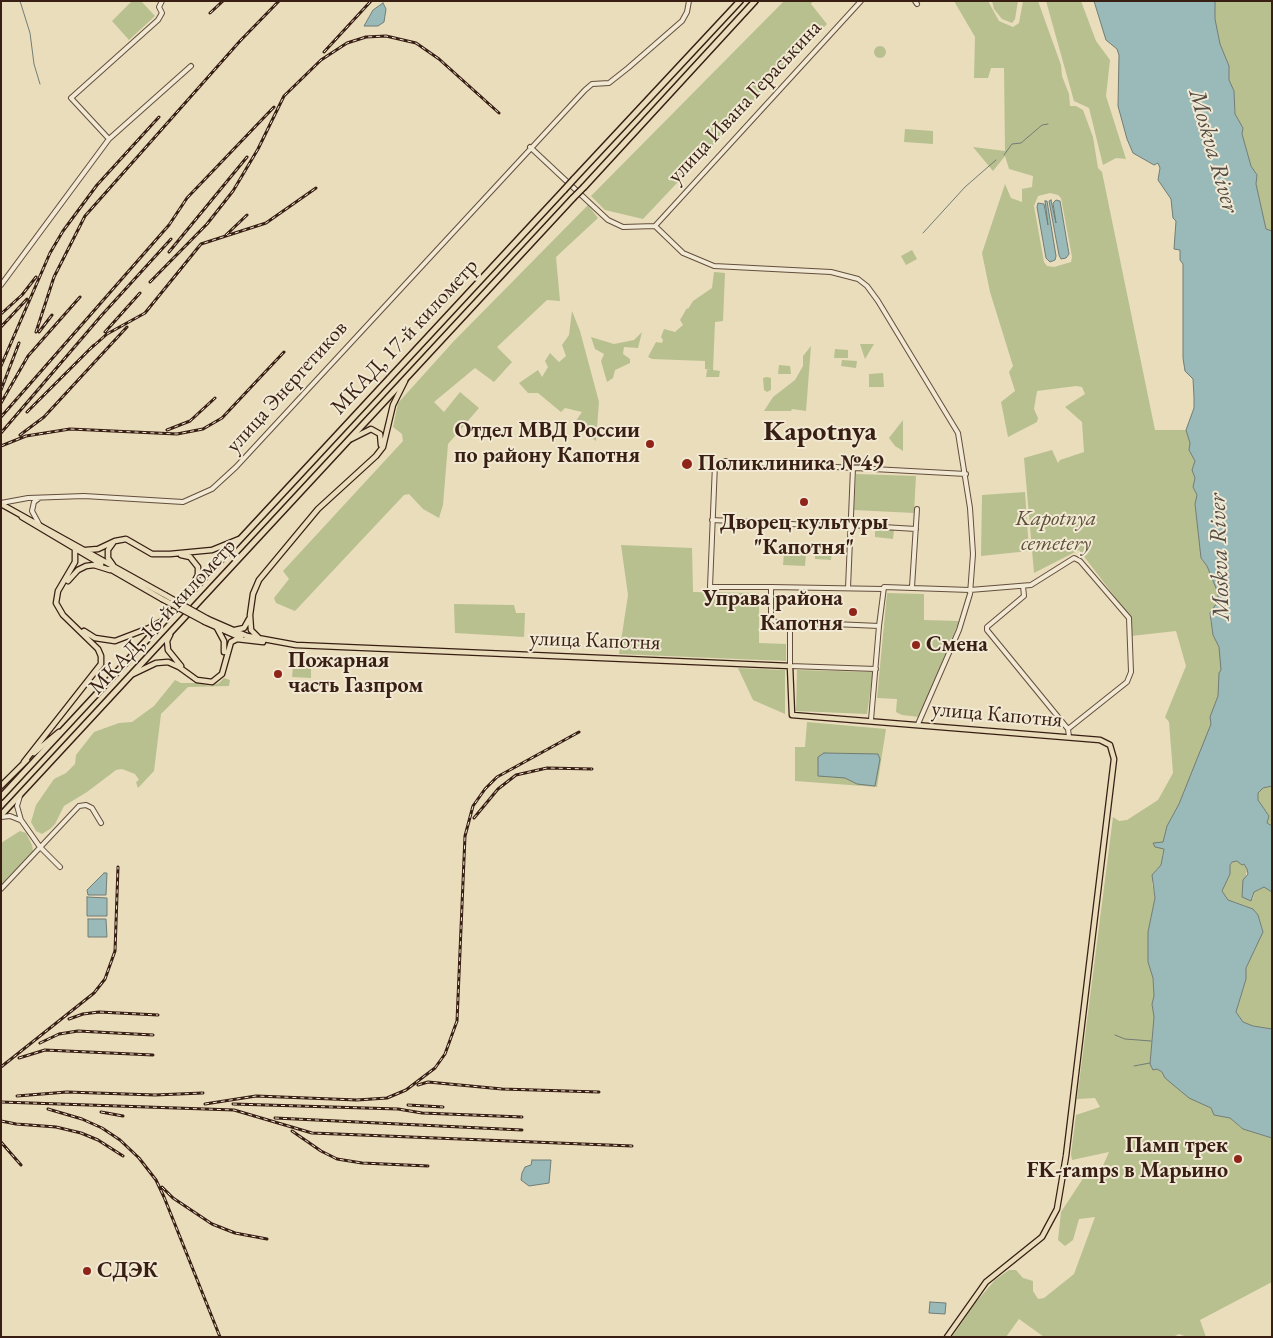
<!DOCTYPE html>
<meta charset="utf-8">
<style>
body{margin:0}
#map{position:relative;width:1273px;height:1338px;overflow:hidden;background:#e9ddbc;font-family:"EB Garamond",serif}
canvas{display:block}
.frame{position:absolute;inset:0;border:2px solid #381e13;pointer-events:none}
</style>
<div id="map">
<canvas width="1273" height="1338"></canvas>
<div class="frame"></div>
</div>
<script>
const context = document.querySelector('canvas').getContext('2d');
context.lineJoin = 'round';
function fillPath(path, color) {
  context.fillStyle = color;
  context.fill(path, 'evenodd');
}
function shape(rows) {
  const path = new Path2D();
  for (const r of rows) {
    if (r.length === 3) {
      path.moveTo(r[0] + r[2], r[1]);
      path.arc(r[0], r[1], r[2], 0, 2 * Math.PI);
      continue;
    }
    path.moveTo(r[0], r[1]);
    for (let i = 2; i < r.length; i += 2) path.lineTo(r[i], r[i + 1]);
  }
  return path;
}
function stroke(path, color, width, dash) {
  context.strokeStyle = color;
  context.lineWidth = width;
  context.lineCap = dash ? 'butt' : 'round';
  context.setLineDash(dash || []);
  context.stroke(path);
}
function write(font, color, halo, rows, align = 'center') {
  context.font = font + ' "EB Garamond",serif';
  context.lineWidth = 4;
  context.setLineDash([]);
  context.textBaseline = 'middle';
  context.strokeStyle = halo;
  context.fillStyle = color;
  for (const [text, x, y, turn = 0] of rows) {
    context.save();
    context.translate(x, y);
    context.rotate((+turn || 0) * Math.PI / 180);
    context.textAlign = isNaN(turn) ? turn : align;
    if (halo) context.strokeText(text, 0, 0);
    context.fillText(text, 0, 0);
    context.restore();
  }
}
const green = shape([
 [132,1,141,1,155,16,129,40,112,21],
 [784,1,813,1,811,4,827,24,643,219,605,210,591,196],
 [954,1,988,1,999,21,1013,27,1019,23,1023,1,1038,1,1061,65,1062,76,1069,94,1070,106,1076,106,1083,110,1093,137,1098,168,1102,172,1155,430,1186,430,1190,443,1189,450,1195,461,1192,470,1195,478,1193,487,1197,495,1195,504,1201,558,1207,566,1218,593,1218,600,1210,617,1213,635,1219,647,1222,670,1218,696,1211,717,1212,724,1179,804,1167,826,1161,865,1156,870,1152,883,1155,898,1148,932,1148,962,1153,978,1154,996,1152,1004,1154,1017,1150,1064,1162,1072,1176,1087,1198,1102,1207,1105,1219,1116,1230,1118,1240,1127,1272,1138,1272,1282,1200,1320,1206,1337,1187,1337,1179,1334,1173,1337,1044,1337,1019,1319,1006,1337,952,1337,976,1302,995,1280,1009,1270,1016,1270,1023,1278,1033,1281,1033,1291,1038,1299,1044,1298,1074,1274,1095,1217,1079,1219,1073,1240,1065,1246,1058,1240,1061,1212,1084,1177,1101,1170,1109,1152,1072,1160,1071,1154,1076,1115,1100,1107,1095,1098,1077,1099,1113,817,1119,821,1127,820,1158,800,1173,773,1169,722,1165,717,1186,666,1176,631,1131,636,1131,618,1079,550,1034,573,1024,458,1052,450,1058,463,1060,460,1084,452,1082,422,1065,407,1085,394,1082,387,1076,386,1037,391,1034,409,1038,418,1037,422,1008,437,1001,402,1015,391,1009,372,1013,366,990,292,982,253,1005,184,1011,198,1022,202,1022,189,1032,187,1033,176,1009,169,1005,156,993,171,973,147,1005,151,1004,68,991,68,988,78,974,78,975,37],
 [1050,193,1058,195,1061,198,1072,257,1071,262,1054,267,1047,266,1044,262,1034,206,1038,196],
 [992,1,1018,1,1015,19,1012,23,1002,19,994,9],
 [1046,1,1081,1,1096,41,1110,60,1106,96,1126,159,1116,158,1103,165,1089,108,1074,101],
 [1215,1,1272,1,1272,231,1266,229,1256,184,1257,175,1251,166,1242,134,1243,128,1235,114,1234,91,1229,80,1229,66,1220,44,1215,19],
 [880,52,6],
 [905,129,933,131,933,144,904,142],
 [588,205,598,218,556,257,560,301,547,300,497,347,512,362,494,382,475,368,434,402,444,412,460,392,479,408,448,444,443,505,439,518,423,509,409,494,404,495,295,611,276,603,274,598,289,579,283,571,403,441,402,434,393,427,398,403,453,342],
 [912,250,917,259,906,265,901,256],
 [714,272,725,273,723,321,715,322,713,370,720,371,719,377,706,377,707,370,710,370,705,369,705,361,652,359,648,357,656,342,662,343,663,340,661,337,664,329,675,332,683,325,680,320,687,308,688,309,693,301,712,288],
 [572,311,580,331,599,402,596,441,573,425,582,412,565,408,561,412,538,393,528,393,519,383,538,370,542,377,548,367,545,361,550,353,559,362,566,356,562,345,569,335],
 [642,332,638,348,624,347,623,354,630,359,630,363,615,370,613,378,607,382,601,361,604,354,595,349,591,337,614,344,634,340],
 [860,344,874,344,865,359],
 [811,346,806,411,792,409,791,411,764,411,773,397,795,380,803,366,803,356],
 [835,349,848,350,848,358,834,358],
 [842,360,857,361,856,368,841,366],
 [779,365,790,366,791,374,778,374],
 [883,373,884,387,869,387,869,374],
 [767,377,771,378,771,390,767,392,764,390,763,378],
 [903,420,903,451,895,446,889,438],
 [856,474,916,476,914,513,854,510],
 [1025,492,1029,551,981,556,982,495],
 [875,529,894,530,893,539,875,537],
 [621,545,692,548,693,592,759,593,759,643,786,644,786,661,619,654,628,595],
 [815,549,832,549,831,560,815,559],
 [784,553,806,554,805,566,783,565],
 [887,593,924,594,924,620,959,621,919,717,902,715,896,712,897,699,877,698],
 [454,604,514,605,516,613,525,613,524,637,455,633],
 [293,667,311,668,311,678,292,677],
 [738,668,785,670,785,714,753,700],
 [797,670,873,672,867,714,796,711],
 [224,678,230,680,229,686,188,687,161,714,154,771,138,788,136,782,139,780,135,774,122,769,116,770,87,792,64,806,55,824,50,829,42,834,36,831,31,822,36,805,54,779,66,773,75,764,76,755,94,732,119,723,132,722,154,706,175,680,181,683,197,683,210,686,219,683],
 [807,722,886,729,877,787,795,781,795,747,805,747],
 [1272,786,1272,826,1267,823,1269,816,1258,800,1258,793,1263,788],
 [20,831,26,833,32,845,33,851,1,885,1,843],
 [1238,861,1244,863,1247,869,1242,897,1253,899,1254,892,1264,887,1272,892,1272,1029,1253,1026,1243,1022,1236,1012,1246,979,1246,968,1263,931,1258,915,1246,906,1228,900,1222,891,1230,874,1230,866,1232,862]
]);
const water = shape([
 [1094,1,1215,1,1215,19,1220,44,1229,66,1229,80,1234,91,1235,114,1243,128,1242,134,1251,166,1257,175,1256,184,1266,229,1272,231,1272,786,1263,788,1258,793,1258,800,1269,816,1267,823,1272,826,1272,892,1264,887,1254,892,1251,901,1242,897,1243,880,1248,874,1247,869,1244,864,1242,865,1237,861,1232,862,1230,865,1230,874,1222,891,1228,900,1253,909,1258,915,1263,932,1246,968,1246,979,1236,1012,1243,1022,1253,1026,1272,1029,1272,1138,1243,1129,1230,1118,1214,1115,1211,1108,1189,1098,1165,1078,1162,1072,1157,1069,1153,1070,1150,1064,1154,1017,1152,1004,1154,996,1153,978,1148,962,1148,932,1155,898,1152,875,1161,865,1164,849,1155,847,1153,843,1163,842,1167,826,1179,804,1211,724,1210,717,1218,696,1219,673,1221,670,1219,647,1213,635,1210,613,1218,601,1218,593,1207,566,1201,558,1195,504,1197,495,1193,487,1195,478,1192,470,1195,461,1189,450,1190,443,1186,430,1194,408,1194,397,1193,379,1185,371,1183,358,1183,264,1180,260,1180,250,1174,249,1176,221,1173,218,1171,199,1158,180,1160,168,1158,163,1154,165,1133,153,1127,139,1118,106,1119,55,1117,49,1106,40,1094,1],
 [383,3,386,9,384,22,378,26,364,26,373,10,383,3],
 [1051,200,1056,223,1053,203,1056,200,1060,201,1069,254,1066,258,1061,259,1059,255,1049,201,1051,200],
 [1045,201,1047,201,1056,256,1055,260,1050,262,1046,258,1037,207,1038,203,1044,204,1048,225,1045,201],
 [824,753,878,754,880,759,875,786,857,784,845,778,818,776,818,757,824,753],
 [104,873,107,873,106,895,88,895,87,890,104,873],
 [87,897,107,898,107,916,87,916,87,897],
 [88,919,106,919,107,937,88,937,88,919],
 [532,1160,551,1160,549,1183,529,1186,521,1180,522,1173,525,1167,531,1165,532,1160],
 [930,1302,946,1303,945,1314,929,1313,930,1302]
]);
const stream = shape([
 [20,1,30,33,34,64,40,84],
 [1004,155,1012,144,1021,143,1042,125,1048,124],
 [923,233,965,187,996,160],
 [1115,1035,1125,1039,1151,1041],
 [1134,1066,1150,1063]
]);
const minor = shape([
 [915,1,917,4],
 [109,139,71,98,158,20,162,13,159,7,162,1],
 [530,147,608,220,623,227,655,226],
 [655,226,683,253,714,266,831,272,858,279,867,286,878,301,958,433,970,508,973,554,970,594,959,630,918,724],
 [655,226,861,1],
 [1,285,109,139,191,66],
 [38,499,34,502,32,511,39,524],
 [1,503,28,498,84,496,183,502,212,489,236,467,585,90,592,84,609,83,628,68,682,21,687,12,689,1],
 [712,520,850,527],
 [850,525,916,529],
 [1023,586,1024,596,987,627,987,630,1068,729],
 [771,587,883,589],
 [912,587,917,509],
 [848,588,853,468],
 [789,622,879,626],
 [876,669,790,666,790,628,789,622,776,622,771,619,771,587,710,587,715,464,725,461,966,474],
 [871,720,879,626,884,587,970,590,1031,585,1074,558,1080,561,1129,618,1131,672,1127,682,1068,729,1069,737],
 [20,796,17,806,21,820,40,847,60,867],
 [1,817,10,816,20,820],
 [1,889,79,806,86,805,92,808,101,823]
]);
const major = shape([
 [351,439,371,429,380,434,381,445],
 [1,504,165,595],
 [22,517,101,564],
 [86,550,98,549,115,541,126,539,152,554,170,554,212,550,239,539],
 [181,555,190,557,198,567,198,575,189,592],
 [113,565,108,558,108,550,113,543],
 [110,569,162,599],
 [68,581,78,570,86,566,94,565,110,570],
 [208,619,247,636,296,645,790,666,792,715,1100,740,1110,745,1114,759,1066,1156,1057,1209,1042,1237,986,1282,947,1337],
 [205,622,241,638],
 [217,628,224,641,224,652],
 [235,630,244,628,249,619],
 [84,631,95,638,115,641,149,628,164,620],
 [170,635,167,641,168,650,181,666],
 [258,637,251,630,250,615,253,594,259,580,318,509,376,456,383,447,393,405,405,381],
 [133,674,156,663,168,662,179,667,197,680,212,682,222,674,231,642,237,639,263,642],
 [34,753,59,732],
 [24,762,101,664,101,656,98,649,63,615,56,603,58,591,75,562,75,550],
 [1,786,27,760]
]);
const highway = shape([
 [574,179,740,1],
 [584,187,755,1],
 [1,797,564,190],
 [1,815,573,198]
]);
const rail = shape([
 [210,13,223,1],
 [324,52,371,1],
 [226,235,247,215],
 [169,252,247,157],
 [150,282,207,224,233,191,258,149,284,96,321,60,347,43,366,37,386,36,416,43,439,59,499,113],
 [1,314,22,295,36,277],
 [1,327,27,299],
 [36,332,54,277,85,216,240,41,279,1],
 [39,332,52,315],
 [105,332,140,293],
 [89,350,107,334,145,313,201,244,266,223,316,188],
 [1,366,50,253,63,231,97,185,159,117],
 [1,390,19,343],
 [1,403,28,356,80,297],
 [27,412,94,345],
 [1,417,169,225,187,198,274,107],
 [167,430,190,421,215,398],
 [1,433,101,316,171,239],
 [20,435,44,417,127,327],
 [1,446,26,436,70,429,177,434,203,429,222,418,284,352],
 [474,818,498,789,516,775,547,768,592,769],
 [69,1019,83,1014,99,1012,158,1015],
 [40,1043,59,1034,78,1031,153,1035],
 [19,1058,45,1050,153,1055],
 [1,1067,94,993,105,979,115,951,118,867],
 [418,1085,428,1082,502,1089,599,1092],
 [17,1096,67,1092,155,1095,203,1093],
 [1,1102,234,1110,312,1133,632,1146],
 [205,1104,256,1096,357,1100,387,1098,406,1090,435,1068,445,1054,457,1021,465,836,473,806,485,789,497,777,579,732],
 [233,1104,398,1109,422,1113,522,1117],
 [408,1105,443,1107],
 [48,1109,82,1119,102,1128,120,1140,139,1158,156,1180,164,1197,220,1337],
 [101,1112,123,1116],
 [275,1118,522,1130],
 [1,1121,16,1124,56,1127,81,1133,98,1140,123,1156],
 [292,1131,321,1151,337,1159,362,1163,428,1166],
 [1,1142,21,1165],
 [162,1187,173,1198,212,1224,235,1233,267,1239]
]);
const majorBridge = shape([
 [165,595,208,619],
 [162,599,205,622]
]);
const highwayBridge = shape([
 [564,190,574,179],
 [573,198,584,187]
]);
const markers = [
 [650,444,5,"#8f2418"],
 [687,464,6,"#8f2418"],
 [804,502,5,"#8f2418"],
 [853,612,5,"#8f2418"],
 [916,645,5,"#8f2418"],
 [278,674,5,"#8f2418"],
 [1238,1159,5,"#8f2418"],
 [87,1271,5,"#8f2418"]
];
const streetNames = [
 ["улица Ивана Гераськина",745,102,-47],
 ["МКАД, 17-й километр",405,337,-47],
 ["улица Энергетиков",287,387,-48],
 ["МКАД, 16-й километр",163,617,-47],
 ["улица Капотня",595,641,2],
 ["улица Капотня",997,715,5]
];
const poiNames = [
 ["Отдел МВД России",640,431,"right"],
 ["по району Капотня",640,456,"right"],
 ["Поликлиника №49",698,464],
 ["Дворец культуры",804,523,"center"],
 ["\"Капотня\"",804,548,"center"],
 ["Управа района",843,599,"right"],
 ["Капотня",843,624,"right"],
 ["Смена",926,645],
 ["Пожарная",288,661],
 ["часть Газпром",288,686],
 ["Памп трек",1228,1146,"right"],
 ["FK-ramps в Марьино",1228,1171,"right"],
 ["СДЭК",97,1271]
];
const parkNames = [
 ["Kapotnya",1056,519],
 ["cemetery",1056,544]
];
const waterNames = [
 ["Moskva River",1213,151,74],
 ["Moskva River",1220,557,-92]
];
const districtNames = [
 ["Kapotnya",820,432]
];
fillPath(green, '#b8c08f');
fillPath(water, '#99bab8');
stroke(water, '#727c76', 1);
stroke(stream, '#727c76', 1);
stroke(minor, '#644e3d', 6);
stroke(major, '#381e13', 7);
stroke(highway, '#381e13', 8);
stroke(minor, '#f1e9d3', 4);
stroke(major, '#e9ddbc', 4.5);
stroke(highway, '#e9ddbc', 5);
stroke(rail, '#381e13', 3);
stroke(rail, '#f1e9d3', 1, [4]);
stroke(majorBridge, '#381e13', 7, []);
stroke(highwayBridge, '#381e13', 8, []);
stroke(majorBridge, '#e9ddbc', 4.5);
stroke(highwayBridge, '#e9ddbc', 5);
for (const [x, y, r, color] of markers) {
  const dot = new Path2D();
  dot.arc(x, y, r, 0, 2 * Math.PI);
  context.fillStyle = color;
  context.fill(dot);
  stroke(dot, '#f1e9d3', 2);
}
write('22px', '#381e13', '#f1e9d3', streetNames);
write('bold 22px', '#381e13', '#f1e9d3', poiNames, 'left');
write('italic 22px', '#5e4f38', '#f1e9d3', parkNames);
write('italic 24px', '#554d45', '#f1e9d3', waterNames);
write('bold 28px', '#381e13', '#f1e9d3', districtNames);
</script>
